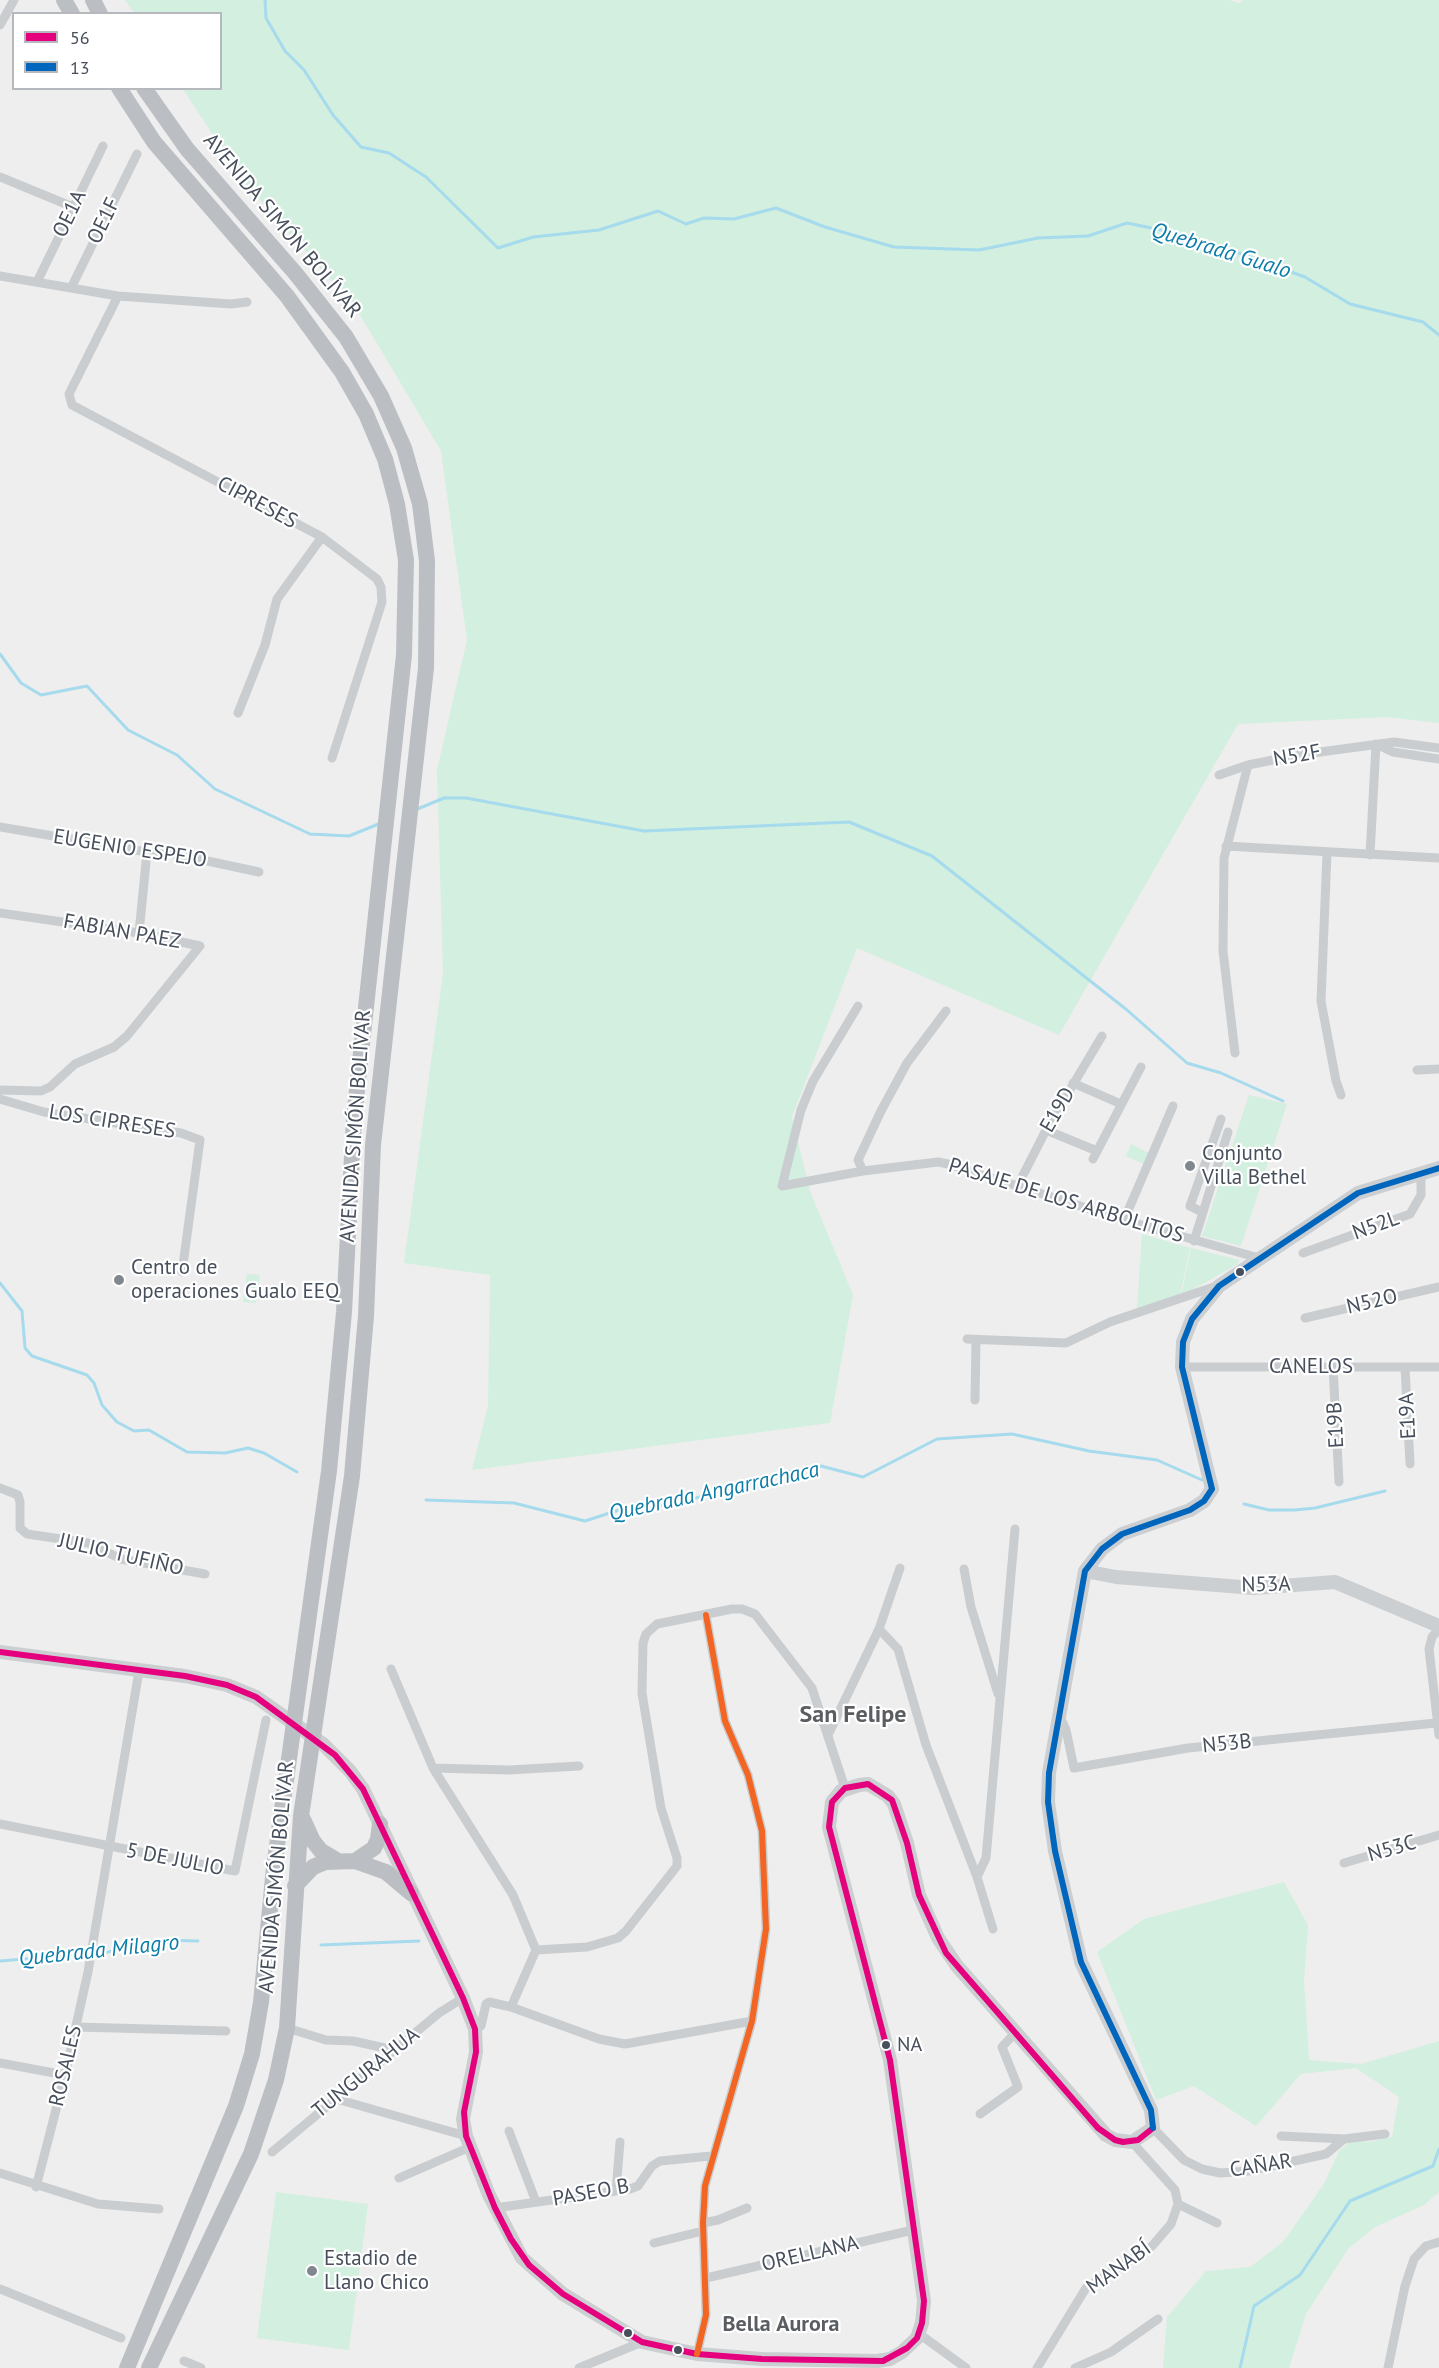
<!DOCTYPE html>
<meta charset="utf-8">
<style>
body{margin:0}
#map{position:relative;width:1439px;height:2368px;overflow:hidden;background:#efeeee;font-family:"PT Sans",sans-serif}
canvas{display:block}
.legend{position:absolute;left:12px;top:12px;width:210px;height:78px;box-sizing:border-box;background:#fff;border:2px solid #b5b9bd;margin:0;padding:8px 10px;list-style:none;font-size:18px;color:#464f5b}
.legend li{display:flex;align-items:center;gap:12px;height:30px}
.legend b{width:30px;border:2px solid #b5b9bd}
</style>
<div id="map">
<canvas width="1439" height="2368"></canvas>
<ul class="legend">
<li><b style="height:8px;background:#e5007d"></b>56</li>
<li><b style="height:8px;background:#0065bd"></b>13</li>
</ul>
</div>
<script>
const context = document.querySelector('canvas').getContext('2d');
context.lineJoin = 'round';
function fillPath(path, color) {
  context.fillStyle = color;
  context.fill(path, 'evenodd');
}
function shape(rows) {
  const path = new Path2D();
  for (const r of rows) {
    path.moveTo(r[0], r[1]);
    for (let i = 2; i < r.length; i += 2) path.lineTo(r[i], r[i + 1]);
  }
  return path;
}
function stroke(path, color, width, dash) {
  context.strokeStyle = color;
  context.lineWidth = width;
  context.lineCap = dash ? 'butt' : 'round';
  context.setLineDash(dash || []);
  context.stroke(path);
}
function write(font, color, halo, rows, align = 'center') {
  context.font = font + ' "PT Sans",sans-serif';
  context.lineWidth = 4.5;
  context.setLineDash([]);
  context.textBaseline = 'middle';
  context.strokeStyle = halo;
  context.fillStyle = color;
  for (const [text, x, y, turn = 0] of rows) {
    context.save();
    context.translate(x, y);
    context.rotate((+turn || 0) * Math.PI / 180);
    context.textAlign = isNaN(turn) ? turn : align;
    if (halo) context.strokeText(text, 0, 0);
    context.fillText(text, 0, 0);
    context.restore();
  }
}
const green = shape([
 [125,0,1229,0,1240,3,1243,0,1439,0,1439,723,1386,717,1238,724,1059,1035,857,948,792,1117,810,1191,853,1295,830,1423,472,1470,488,1406,490,1275,404,1263,443,973,437,770,467,640,441,451,356,308,243,181,183,89,220,88,220,14,134,13],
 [1249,1095,1287,1104,1241,1246,1202,1236],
 [1131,1144,1149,1153,1143,1164,1126,1156],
 [1142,1234,1190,1248,1180,1296,1137,1309],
 [1191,1248,1239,1260,1238,1264,1181,1296],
 [247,1274,260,1275,256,1303,243,1302],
 [1284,1882,1308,1925,1304,1980,1309,2060,1361,2064,1439,2041,1439,2192,1424,2205,1375,2227,1348,2249,1306,2314,1289,2368,1163,2368,1167,2317,1206,2271,1250,2267,1283,2242,1324,2184,1339,2151,1352,2140,1370,2142,1392,2137,1399,2097,1356,2068,1301,2074,1256,2126,1194,2086,1156,2100,1097,1952,1144,1919],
 [276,2192,368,2204,349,2350,257,2338]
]);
const stream = shape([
 [265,0,266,18,285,51,304,70,333,115,361,147,389,153,426,177,498,248,533,237,599,230,658,211,686,224,704,218,734,219,776,208,825,227,894,247,979,250,1038,238,1088,236,1127,223,1181,234,1236,252,1305,277,1350,304,1423,322,1439,335],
 [0,654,21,683,41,695,87,686,128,730,177,755,215,789,310,834,349,836,381,823],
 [415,810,444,798,466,798,644,831,849,822,932,856,1127,1010,1187,1063,1221,1073,1283,1101],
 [0,1283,22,1311,25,1348,32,1356,87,1375,94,1383,102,1405,117,1422,134,1431,149,1430,187,1452,225,1453,248,1448,264,1453,297,1472],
 [426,1500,514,1503,585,1521,619,1510,630,1513,713,1494,778,1474,821,1466,863,1477,937,1439,1012,1434,1089,1451,1157,1460,1202,1480],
 [1244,1504,1269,1510,1295,1510,1315,1508,1385,1491],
 [321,1945,419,1941],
 [0,1961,108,1952,156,1940,198,1941],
 [1240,2368,1254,2306,1300,2275,1350,2201,1433,2166,1439,2149]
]);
const street = shape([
 [0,25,14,0],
 [0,177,73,207],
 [0,276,118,296,231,304,247,302],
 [37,282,103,146],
 [71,288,137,154],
 [118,296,69,394,72,405,322,537,377,579,381,587,382,602,332,758],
 [238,713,265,645,277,599,322,537],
 [1376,744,1393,752,1439,759],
 [1219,775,1248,765,1298,755,1394,742,1439,748],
 [0,827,147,852,170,853,259,872],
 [1226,846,1439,858],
 [1327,853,1321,1001,1336,1081,1341,1095],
 [1370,855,1376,744],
 [0,913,139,933,200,946,127,1036,114,1047,75,1064,50,1087,41,1091,0,1090],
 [139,933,147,852],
 [858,1006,813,1081,801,1110,782,1186,863,1171,938,1162,948,1164,1124,1220,1259,1258],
 [1235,1053,1223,951,1224,858,1248,765],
 [1417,1070,1439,1069],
 [1073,1083,1121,1104],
 [0,1099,44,1112,181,1133,200,1140,182,1272],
 [1046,1130,1097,1151],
 [1093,1159,1141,1067],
 [863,1171,858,1160,881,1111,907,1063,946,1011],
 [1017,1187,1046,1130,1102,1036],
 [1202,1212,1190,1206,1221,1119],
 [1124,1220,1173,1106],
 [1194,1241,1228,1132],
 [1303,1253,1410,1214,1421,1195,1421,1175],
 [1305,1318,1439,1287],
 [967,1339,1066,1343,1110,1322,1217,1286],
 [1182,1367,1439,1367],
 [1333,1367,1339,1482],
 [1405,1367,1410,1464],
 [975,1400,976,1340],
 [0,1488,18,1495,20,1502,20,1528,27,1534,88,1543,121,1559,205,1574],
 [964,1569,971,1607,998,1694],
 [879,1629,898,1649,926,1745,977,1877,993,1929],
 [1439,1629,1432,1637,1429,1649,1439,1735],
 [391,1669,433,1768,513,1895,536,1950,511,2007],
 [1060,1717,1066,1730,1074,1768,1188,1748,1436,1723],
 [829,1733,879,1629,900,1568],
 [433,1768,509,1770,579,1766],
 [0,1824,235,1871,266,1720],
 [1344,1863,1439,1835],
 [977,1877,986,1858,1015,1529],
 [536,1950,587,1947,618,1938,626,1931,677,1866,677,1858,661,1808,642,1693,643,1643,646,1634,657,1624,732,1609,742,1609,755,1614,812,1688,845,1788],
 [76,2027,226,2031],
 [287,2028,326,2040,353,2041,394,2050],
 [475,2029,481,2026,486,2004,489,2002,511,2007,599,2039,625,2044,752,2021],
 [0,2063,65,2075],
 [333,2098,466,2136],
 [980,2114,1018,2087,1002,2047,1015,2033],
 [1153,2128,1184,2160,1202,2169,1220,2173,1249,2171,1326,2154,1344,2139],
 [509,2131,536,2202],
 [1281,2136,1344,2139,1385,2134],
 [272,2152,439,2013,463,1998],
 [0,2173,98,2204,159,2209],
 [399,2178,470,2147],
 [36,2187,65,2075,88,1972,139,1671],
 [616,2191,620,2142],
 [1178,2204,1217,2223],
 [495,2208,630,2189,638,2186,652,2166,660,2161,711,2156],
 [703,2223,718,2220,747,2208],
 [654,2243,703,2231],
 [706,2278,913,2230],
 [0,2289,121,2338],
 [918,2333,966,2368],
 [697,2354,706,2315,703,2223,705,2186,752,2021,766,1929,762,1831,748,1775,725,1721,706,1615],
 [184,2361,201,2368],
 [579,2368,642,2342],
 [1037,2368,1086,2288,1152,2246,1171,2224,1178,2204,1175,2190,1132,2142],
 [1075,2368,1111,2352,1158,2319],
 [1388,2368,1405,2286,1414,2259,1426,2246,1439,2242]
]);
const secondary = shape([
 [1085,1571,1116,1577,1254,1588,1335,1582,1439,1626],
 [0,1652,185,1676,227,1685,256,1697,323,1744,350,1771,363,1789,463,1998,475,2029,476,2052,463,2119,466,2136,489,2195,522,2258,563,2294,642,2342,697,2354,762,2359,877,2361,890,2359,902,2352,917,2338,922,2323,924,2301,890,2060,829,1827,832,1802,841,1791,859,1785,868,1784,888,1796,894,1804,907,1843,919,1895,938,1938,957,1966,1106,2135,1115,2140,1132,2142,1153,2128,1151,2110,1081,1962,1055,1851,1048,1802,1049,1773,1085,1571,1102,1549,1122,1534,1190,1510,1204,1501,1212,1489,1182,1367,1183,1342,1192,1319,1219,1286,1358,1193,1439,1168]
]);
const highway = shape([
 [64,0,72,14],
 [93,0,100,14],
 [119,88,154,142,287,296,342,372,366,414,385,459,397,504,406,560,404,655,354,1118,344,1312,329,1471,274,1867,261,2002,252,2054,236,2106,127,2368],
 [144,88,187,149,296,274,346,337,381,396,404,448,420,504,427,561,426,668,373,1145,366,1316,352,1476,301,1816,287,2028,276,2080,251,2154,149,2368],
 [302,1817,313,1841,321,1851,338,1861],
 [355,1861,374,1848,378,1839,380,1824],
 [295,1886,313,1867,325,1862,355,1861,386,1872,411,1893]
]);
const bus1 = shape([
 [0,1652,185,1676,227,1685,256,1697,335,1755,363,1789,463,1998,475,2029,476,2052,464,2112,466,2136,495,2208,511,2239,529,2265,563,2294,642,2342,697,2354,762,2359,883,2361,907,2348,917,2338,922,2323,924,2301,890,2060,829,1827,832,1802,845,1788,868,1784,892,1800,907,1843,919,1895,946,1953,1098,2128,1115,2140,1123,2142,1138,2140,1153,2128]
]);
const bus2 = shape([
 [1153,2128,1151,2110,1081,1962,1055,1851,1048,1802,1049,1773,1085,1571,1102,1549,1122,1534,1190,1510,1204,1501,1212,1489,1182,1367,1183,1342,1192,1319,1219,1286,1358,1193,1439,1168]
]);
const bus3 = shape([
 [697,2354,706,2315,703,2223,705,2186,752,2021,766,1929,762,1831,748,1775,725,1721,706,1615]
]);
const markers = [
 [1190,1166,6,"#81878e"],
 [1240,1272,5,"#464f5b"],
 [119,1280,6,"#81878e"],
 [886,2045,5,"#464f5b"],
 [312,2271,6,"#81878e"],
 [628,2333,5,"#464f5b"],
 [678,2350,5,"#464f5b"]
];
const busNames = [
 ["NA",897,2045]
];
const streetNames = [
 ["OE1A",70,214,-64],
 ["OE1F",104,221,-64],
 ["AVENIDA SIMÓN BOLÍVAR",282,226,50],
 ["CIPRESES",257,503,28],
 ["N52F",1297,756,-10],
 ["EUGENIO ESPEJO",130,849,9],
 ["FABIAN PAEZ",122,932,10],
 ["E19D",1058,1110,-60],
 ["LOS CIPRESES",112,1122,9],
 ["AVENIDA SIMÓN BOLÍVAR",356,1126,-86],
 ["PASAJE DE LOS ARBOLITOS",1066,1201,17],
 ["N52L",1376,1226,-20],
 ["N52O",1372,1302,-13],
 ["CANELOS",1311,1367],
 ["E19A",1408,1416,-93],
 ["E19B",1336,1425,-93],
 ["JULIO TUFIÑO",121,1555,13],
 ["N53A",1266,1585,-1],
 ["N53B",1227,1744,-6],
 ["N53C",1392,1849,-16],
 ["5 DE JULIO",175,1860,11],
 ["AVENIDA SIMÓN BOLÍVAR",277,1877,-85],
 ["ROSALES",66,2066,-77],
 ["TUNGURAHUA",366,2073,-39],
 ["CAÑAR",1261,2166,-9],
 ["PASEO B",591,2193,-10],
 ["ORELLANA",810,2254,-13],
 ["MANABÍ",1119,2268,-36]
];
const poiNames = [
 ["Conjunto",1202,1154],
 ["Villa Bethel",1202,1178],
 ["Centro de",131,1268],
 ["operaciones Gualo EEQ",131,1292],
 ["Estadio de",324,2259],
 ["Llano Chico",324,2283]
];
const waterNames = [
 ["Quebrada Gualo",1221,251,17],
 ["Quebrada Angarrachaca",714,1492,-12],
 ["Quebrada Milagro",99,1951,-6]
];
const neighbourhoodNames = [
 ["Bella Aurora",781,2325]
];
const quarterNames = [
 ["San Felipe",853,1715]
];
fillPath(green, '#d2efdf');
stroke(stream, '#a6daed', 3);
stroke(street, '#cacdcf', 9);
stroke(secondary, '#cccfd1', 14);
stroke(highway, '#bbbfc4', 16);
stroke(bus1, '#e5007d', 6);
stroke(bus2, '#0065bd', 6);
stroke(bus3, '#f26522', 6);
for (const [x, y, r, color] of markers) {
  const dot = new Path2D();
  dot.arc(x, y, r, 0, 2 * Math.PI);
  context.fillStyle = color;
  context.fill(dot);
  stroke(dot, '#fff', 2);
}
write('20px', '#464f5b', '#fff', busNames, 'left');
write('21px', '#464f5b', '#fff', streetNames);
write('21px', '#464f5b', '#fff', poiNames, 'left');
write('italic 22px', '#0b7da8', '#fff', waterNames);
write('bold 22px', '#5a5d62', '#fff', neighbourhoodNames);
write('bold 24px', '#5a5d62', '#fff', quarterNames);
</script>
